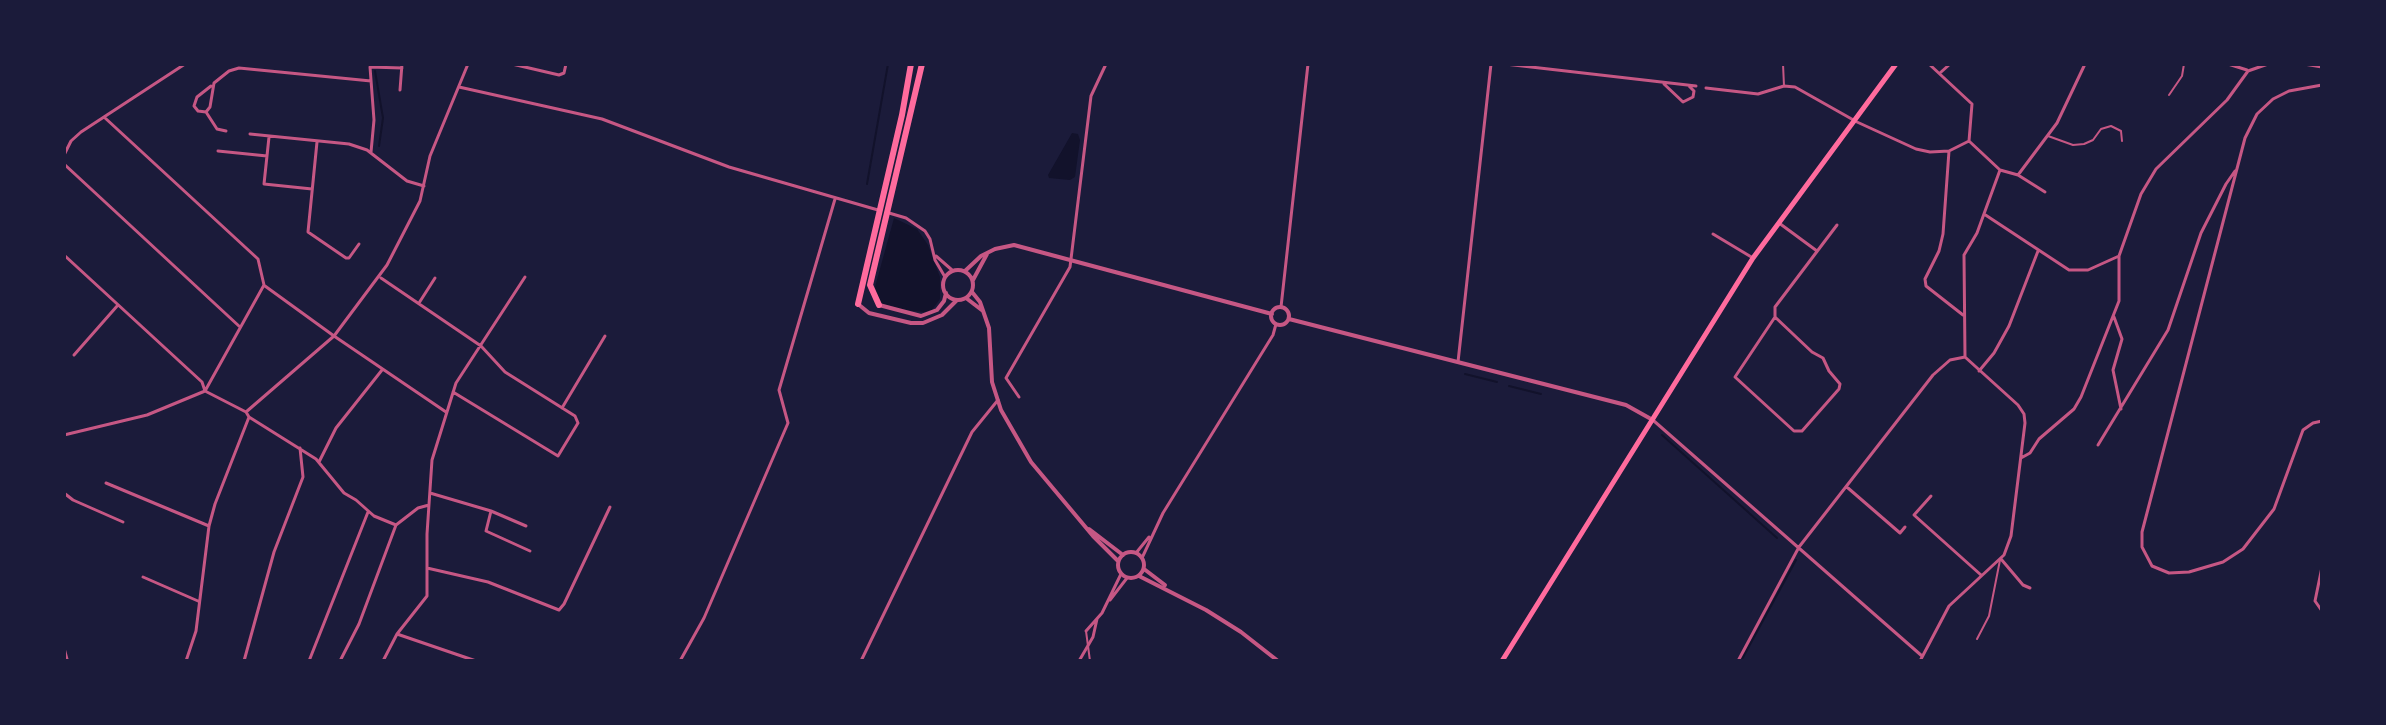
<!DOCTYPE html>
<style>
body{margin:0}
#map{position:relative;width:2386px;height:725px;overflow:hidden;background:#1b1b3a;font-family:Helvetica,sans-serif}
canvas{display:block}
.frame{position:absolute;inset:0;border:66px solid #1b1b3a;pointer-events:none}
</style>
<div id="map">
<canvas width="2386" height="725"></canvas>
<div class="frame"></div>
</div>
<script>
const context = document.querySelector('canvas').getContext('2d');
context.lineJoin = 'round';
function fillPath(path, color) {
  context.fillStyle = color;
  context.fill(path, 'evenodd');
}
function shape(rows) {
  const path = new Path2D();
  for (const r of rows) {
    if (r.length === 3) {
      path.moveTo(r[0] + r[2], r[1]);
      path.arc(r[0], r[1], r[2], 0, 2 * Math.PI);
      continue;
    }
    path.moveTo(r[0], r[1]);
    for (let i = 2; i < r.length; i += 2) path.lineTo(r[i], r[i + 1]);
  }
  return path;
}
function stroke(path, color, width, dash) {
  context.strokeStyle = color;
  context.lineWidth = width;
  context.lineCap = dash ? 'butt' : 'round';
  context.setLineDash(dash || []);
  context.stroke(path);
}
const water = shape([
 [1072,133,1078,134,1080,140,1075,177,1070,180,1049,178,1048,175],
 [894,218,917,229,928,245,940,277,940,299,932,310,925,312,903,310,881,303,877,298,875,287]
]);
const stream = shape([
 [375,71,383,118,379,146],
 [867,184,888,64],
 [1465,374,1497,382],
 [1509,386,1541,394],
 [1662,435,1777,538],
 [1741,661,1796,560]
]);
const service = shape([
 [1783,64,1784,86],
 [2169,95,2182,76,2184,64],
 [2048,136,2073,145,2084,144,2093,140,2101,129,2111,126,2121,131,2122,141],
 [1086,631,1090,661],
 [1977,639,1989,616,2000,560]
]);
const minor = shape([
 [512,64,559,75,564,73,566,64],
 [1505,64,1696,86],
 [1929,64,1972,104,1969,141],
 [2228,64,2247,70],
 [2304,64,2322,67],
 [1940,73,1950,64],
 [1664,84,1683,102,1693,97,1694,91,1689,86],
 [2322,85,2289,91,2273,99,2257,114,2245,138,2142,532,2142,547,2152,566,2169,573,2189,572,2223,562,2243,549,2274,509,2303,430,2313,423,2322,421],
 [211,86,197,97,194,106,198,111,206,112,217,129,226,131],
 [459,87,602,119,729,167,878,210],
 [1706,88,1758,94,1784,86,1795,87,1857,122,1916,149,1930,152,1949,151],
 [400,90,402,64],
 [206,112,210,107,214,83,229,71,239,68,371,81],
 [104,117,258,259,264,285,205,391],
 [250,134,349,144,367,150,407,181,424,186],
 [269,137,264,184,312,189],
 [1969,141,2000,170,2018,175,2045,192],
 [317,142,308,232,346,258,349,258,359,244],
 [218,151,267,156],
 [371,152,374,120,370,67,402,68],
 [64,155,71,141,81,132,185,64],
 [64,164,240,327],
 [2018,175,2057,123,2085,64],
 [889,213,906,218,925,231,930,239,935,260,945,277],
 [1984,214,2069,270,2088,270,2119,256,2141,194,2156,169,2227,100,2248,71,2268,64],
 [1779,223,1817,251],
 [1713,234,1753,258],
 [64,255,202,382,205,391],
 [936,256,952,270],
 [381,278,481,346,505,372,575,416,578,423,558,456,453,392],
 [265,286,334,336,446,412],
 [419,303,435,278],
 [1281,307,1308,64],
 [1963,315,1926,286,1925,279,1939,251,1943,234,1949,151,1969,141],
 [1775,317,1812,352,1823,358,1829,371,1840,384,1839,389,1802,431,1794,431,1735,377,1775,317,1775,307,1837,225],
 [2114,317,2122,339,2113,370,2121,409],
 [74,355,118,305],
 [1965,357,1964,255,1977,233,2000,170],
 [1458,362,1491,64],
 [1979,371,1994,353,2009,326,2038,251],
 [205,391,246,412,249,417,316,459,344,493,356,500,374,516,396,525],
 [1019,397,1006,378,1070,267,1091,96,1106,64],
 [562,408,605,336],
 [246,412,334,336,387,265,420,201,430,156,468,64],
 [1654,421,1922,656],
 [64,435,147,415,205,391],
 [2098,445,2168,330,2201,233,2226,184,2235,171],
 [2021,458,2030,453,2039,439,2074,409,2081,397,2119,301,2119,256],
 [319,462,336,428,382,370],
 [106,483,209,526],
 [1848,488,1900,533,1905,527],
 [64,493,73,500,123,522],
 [430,493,491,511,486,531,530,551],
 [1931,496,1914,515,1981,575],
 [491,511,526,526],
 [1136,553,1149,537],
 [1142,558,1163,513,1273,335,1276,324],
 [2001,559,2023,585,2030,588],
 [2322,567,2315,601,2322,611],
 [427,568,488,582,559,610,564,604,610,507],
 [143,577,198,601],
 [1110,600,1127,578],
 [1086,631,1102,613,1121,574],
 [397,634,476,661],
 [186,661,196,631,209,526,215,504,249,417],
 [244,661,274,552,303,477,300,448],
 [309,661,368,512],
 [340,661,359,624,396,525,418,508,429,505],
 [383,661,397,634,427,596,427,534,432,460,456,383,525,277],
 [680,661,704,618,788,423,779,390,835,199],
 [861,661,972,432,998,400],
 [1079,661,1093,637,1097,619],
 [1738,661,1799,547,1933,375,1950,360,1965,357],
 [1920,661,1949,606,2004,555,2011,536,2025,423,2024,414,2018,405,1965,357]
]);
const tertiary = shape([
 [958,285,15],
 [965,271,981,256,995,249,1014,245,1272,314],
 [973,280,987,254],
 [972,292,980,302,989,328,992,382,1001,410,1031,462,1093,536,1118,561],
 [966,298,983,311],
 [858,304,869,313,911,323,923,323,942,315,957,300],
 [879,305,921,316,937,310,944,301,946,293],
 [1280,316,9],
 [1289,319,1626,405,1651,419],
 [1089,529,1123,555],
 [1131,565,13],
 [1144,569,1165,585],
 [1139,576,1206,610,1241,632,1278,661],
 [64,650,67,661]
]);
const secondary = shape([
 [1502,661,1753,258,1896,64]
]);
const trunk = shape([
 [858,304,902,115,911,64],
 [879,305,870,285,922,64]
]);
fillPath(water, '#12122b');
stroke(stream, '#12122b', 2);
stroke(service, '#c65784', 2);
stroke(minor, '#c65784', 3);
stroke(tertiary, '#c65784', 4);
stroke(secondary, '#ff6b9d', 5);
stroke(trunk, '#ff6b9d', 6);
</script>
